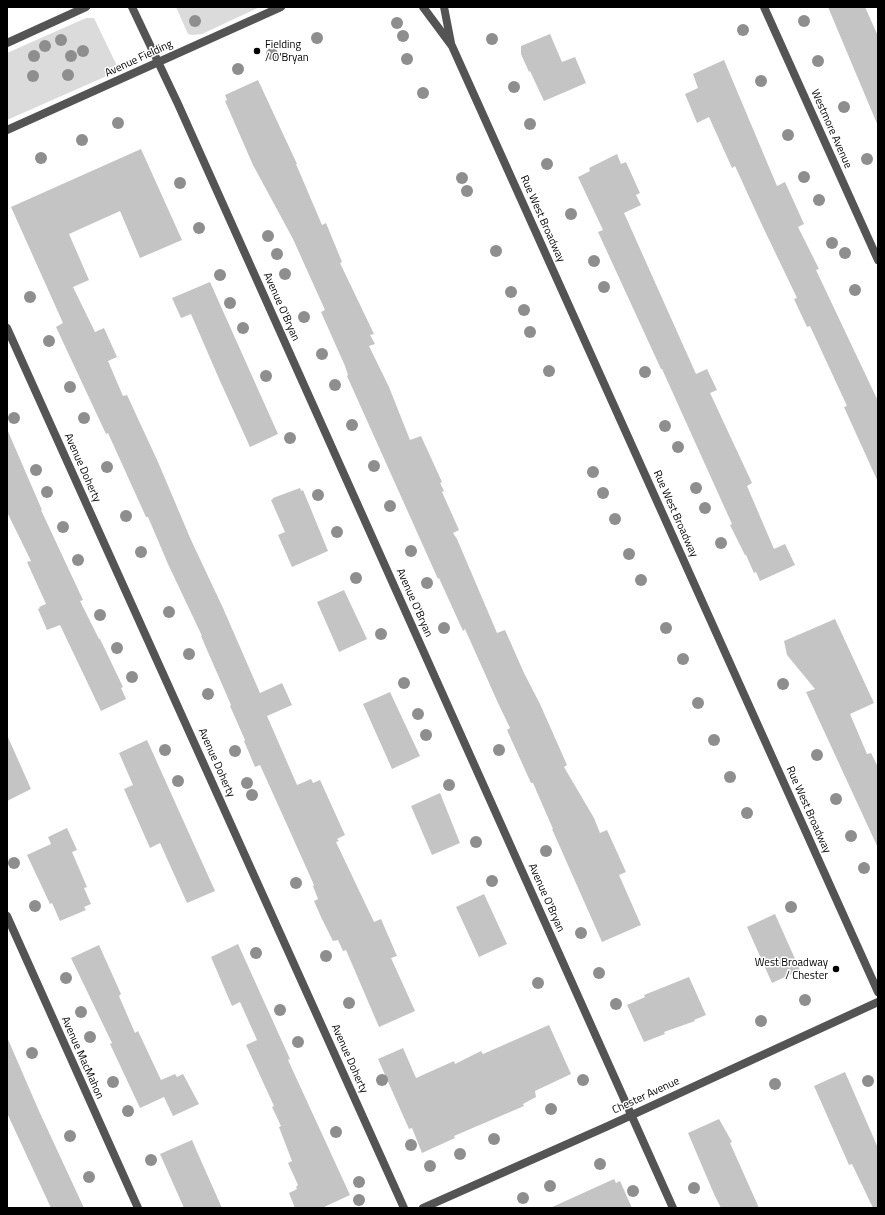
<!DOCTYPE html>
<style>
body{margin:0}
#map{position:relative;width:885px;height:1215px;overflow:hidden;background:#fff;font-family:"Titillium Web",sans-serif}
canvas{display:block}
.frame{position:absolute;inset:0;border:8px solid #000;pointer-events:none}
</style>
<div id="map">
<canvas width="885" height="1215"></canvas>
<div class="frame"></div>
</div>
<script>
const context = document.querySelector('canvas').getContext('2d');
context.lineJoin = 'round';
function fillPath(path, color) {
  context.fillStyle = color;
  context.fill(path, 'evenodd');
}
function shape(rows) {
  const path = new Path2D();
  for (const r of rows) {
    path.moveTo(r[0], r[1]);
    for (let i = 2; i < r.length; i += 2) path.lineTo(r[i], r[i + 1]);
  }
  return path;
}
function stroke(path, color, width, dash) {
  context.strokeStyle = color;
  context.lineWidth = width;
  context.lineCap = dash ? 'butt' : 'round';
  context.setLineDash(dash || []);
  context.stroke(path);
}
function write(font, color, halo, rows, align = 'center') {
  context.font = font + ' "Titillium Web",sans-serif';
  context.lineWidth = 3;
  context.setLineDash([]);
  context.textBaseline = 'middle';
  context.strokeStyle = halo;
  context.fillStyle = color;
  for (const [text, x, y, turn = 0] of rows) {
    context.save();
    context.translate(x, y);
    context.rotate((+turn || 0) * Math.PI / 180);
    context.textAlign = isNaN(turn) ? turn : align;
    if (halo) context.strokeText(text, 0, 0);
    context.fillText(text, 0, 0);
    context.restore();
  }
}
const green = shape([
 [176,7,260,7,202,34,192,35,188,34],
 [86,18,94,18,117,66,114,70,109,75,7,120,7,53]
]);
const building = shape([
 [828,7,865,7,878,36,878,126],
 [550,34,562,62,575,57,586,83,544,101,530,71,529,72,521,54,521,46],
 [724,60,777,186,785,182,804,224,798,227,819,269,816,270,878,401,878,482,844,407,847,406,810,326,807,327,794,299,797,298,762,225,735,166,732,168,709,117,697,123,685,94,698,88,693,74],
 [258,80,297,164,296,164,322,225,326,223,342,262,340,263,374,334,370,335,375,344,369,346,389,387,410,440,421,436,442,482,440,483,444,491,442,492,459,530,453,533,457,539,497,633,505,630,524,673,540,704,567,765,564,767,594,818,600,833,607,830,626,872,619,875,641,925,602,942,552,829,553,829,533,783,531,783,507,730,510,728,498,703,465,629,463,631,439,578,438,579,347,376,348,375,345,366,321,312,325,310,293,239,253,165,225,101,227,100,225,95],
 [141,149,182,240,140,258,120,211,69,234,89,280,73,287,95,332,104,328,117,357,108,361,123,396,127,395,158,462,191,540,223,608,260,693,282,683,292,705,267,716,297,785,311,779,313,783,320,780,345,835,337,839,339,841,336,842,374,922,381,919,397,956,391,958,415,1011,379,1027,346,950,343,951,338,940,333,941,321,917,314,901,318,899,313,886,314,885,288,827,260,765,255,767,244,741,245,740,230,706,231,705,201,636,202,636,168,564,148,517,146,517,108,433,106,434,56,327,63,323,11,207],
 [617,154,621,164,626,162,640,193,636,195,641,205,624,213,696,374,707,369,717,390,710,393,752,483,747,486,774,549,785,544,795,565,760,581,756,572,754,573,746,555,745,555,730,525,732,524,662,369,661,369,598,232,603,230,578,177,590,171,589,168],
 [210,282,278,434,250,447,220,381,191,314,181,318,172,298],
 [7,429,42,510,41,510,83,600,80,601,99,639,100,639,123,687,121,688,126,699,101,711,60,625,47,630,38,609,40,608,39,607,46,604,27,562,31,561,7,512],
 [300,488,301,491,303,490,328,551,292,567,278,535,285,532,271,500,273,499,273,498],
 [344,590,367,639,339,652,317,602],
 [835,619,874,703,850,714,867,754,871,753,878,767,878,848,806,692,815,689,787,655,784,641],
 [390,692,420,756,392,769,363,704],
 [7,735,31,789,7,801],
 [147,740,215,891,187,903,160,843,150,848,124,789,133,785,119,753],
 [440,793,460,843,432,855,411,806],
 [67,828,77,850,72,852,87,887,84,888,91,904,84,907,86,910,60,921,52,903,50,904,27,855,51,844,48,837],
 [484,894,507,944,479,957,456,907],
 [775,914,800,970,772,983,747,927],
 [238,944,290,1059,288,1060,350,1195,322,1208,295,1208,289,1193,297,1189,296,1187,298,1185,288,1163,292,1161,279,1127,281,1126,272,1107,274,1106,246,1045,257,1040,240,1002,232,1006,211,957],
 [99,945,121,994,119,996,135,1033,138,1031,161,1080,175,1074,177,1077,183,1074,199,1104,173,1116,164,1097,140,1108,110,1044,112,1043,71,958],
 [689,977,706,1015,694,1020,695,1021,664,1032,665,1034,644,1042,627,1005,645,997,644,995],
 [549,1025,571,1074,535,1091,536,1097,523,1104,524,1106,454,1136,455,1138,422,1153,412,1128,409,1129,378,1059,403,1048,416,1078,454,1061,455,1064,481,1051,483,1054],
 [7,1037,39,1111,84,1208,51,1208,7,1113],
 [845,1072,878,1148,878,1208,873,1208,852,1164,849,1165,814,1086],
 [719,1119,732,1142,730,1143,759,1208,721,1208,714,1194,688,1133],
 [192,1140,198,1154,222,1208,184,1208,160,1154],
 [614,1179,616,1183,620,1181,632,1208,550,1208]
]);
const minor = shape([
 [132,7,178,104,673,1208],
 [764,7,878,260],
 [7,43,86,7],
 [7,130,281,7],
 [7,328,404,1208],
 [7,916,138,1208],
 [423,1208,608,1126,878,1002]
]);
const tertiary = shape([
 [423,7,452,46,878,992],
 [444,7,451,43]
]);
const trees = [
 [195,21],
 [804,21],
 [397,23],
 [743,30],
 [403,36],
 [317,38],
 [492,39],
 [61,40],
 [45,46],
 [83,51],
 [272,54],
 [34,56],
 [71,56],
 [407,59],
 [818,61],
 [238,69],
 [68,75],
 [33,76],
 [761,81],
 [514,87],
 [423,93],
 [844,107],
 [118,123],
 [530,124],
 [788,135],
 [82,140],
 [41,158],
 [867,159],
 [547,164],
 [804,177],
 [462,178],
 [180,183],
 [467,191],
 [819,200],
 [571,214],
 [199,228],
 [268,236],
 [832,243],
 [496,251],
 [845,253],
 [277,254],
 [594,261],
 [285,274],
 [220,275],
 [604,287],
 [855,290],
 [511,292],
 [30,297],
 [230,303],
 [524,310],
 [304,317],
 [243,328],
 [530,332],
 [49,341],
 [322,354],
 [549,371],
 [645,372],
 [266,376],
 [335,385],
 [70,387],
 [14,418],
 [84,418],
 [352,425],
 [665,426],
 [290,438],
 [678,447],
 [374,466],
 [107,467],
 [36,470],
 [593,472],
 [696,488],
 [47,492],
 [603,493],
 [318,495],
 [390,506],
 [705,508],
 [126,516],
 [615,519],
 [63,527],
 [337,532],
 [721,543],
 [411,551],
 [141,552],
 [629,554],
 [78,560],
 [356,578],
 [641,580],
 [427,583],
 [169,612],
 [100,615],
 [444,628],
 [666,628],
 [381,634],
 [117,648],
 [189,654],
 [683,659],
 [132,677],
 [404,683],
 [783,684],
 [208,694],
 [698,703],
 [418,714],
 [426,735],
 [714,740],
 [165,750],
 [499,750],
 [235,751],
 [817,755],
 [730,777],
 [178,781],
 [247,783],
 [449,785],
 [252,795],
 [836,799],
 [747,813],
 [851,836],
 [476,842],
 [546,851],
 [14,863],
 [864,868],
 [492,881],
 [296,883],
 [35,906],
 [791,907],
 [581,933],
 [256,953],
 [326,956],
 [599,973],
 [66,978],
 [538,983],
 [805,1000],
 [349,1003],
 [616,1004],
 [280,1010],
 [81,1012],
 [761,1021],
 [90,1037],
 [298,1042],
 [32,1053],
 [382,1080],
 [583,1080],
 [868,1081],
 [113,1082],
 [775,1084],
 [551,1109],
 [128,1111],
 [336,1132],
 [70,1136],
 [494,1139],
 [411,1145],
 [460,1154],
 [151,1160],
 [600,1164],
 [430,1166],
 [89,1177],
 [359,1182],
 [550,1186],
 [694,1188],
 [633,1191],
 [523,1198],
 [359,1200]
];
const markers = [
 [257,51,4,"#000"],
 [836,969,4,"#000"]
];
const poiNames = [
 ["Fielding",265,45],
 ["/ O'Bryan",265,58],
 ["West Broadway",828,963,"right"],
 ["/ Chester",828,976,"right"]
];
const streetNames = [
 ["Avenue Fielding",139,59,-25],
 ["Westmore Avenue",831,129,66],
 ["Rue West Broadway",542,219,66],
 ["Avenue O'Bryan",281,307,66],
 ["Avenue Doherty",82,468,66],
 ["Rue West Broadway",675,514,66],
 ["Avenue O'Bryan",414,603,66],
 ["Avenue Doherty",216,763,66],
 ["Rue West Broadway",808,810,66],
 ["Avenue O'Bryan",546,898,66],
 ["Avenue MacMahon",82,1058,66],
 ["Avenue Doherty",349,1059,66],
 ["Chester Avenue",646,1096,-25]
];
fillPath(green, '#dbdbdb');
fillPath(building, '#c4c4c4');
stroke(minor, '#545454', 8);
stroke(tertiary, '#545454', 8);
context.fillStyle = '#8e8e8e';
for (const [x, y] of trees) {
  context.beginPath();
  context.arc(x, y, 6, 0, 2 * Math.PI);
  context.fill();
}
for (const [x, y, r, color] of markers) {
  const dot = new Path2D();
  dot.arc(x, y, r, 0, 2 * Math.PI);
  context.fillStyle = color;
  context.fill(dot);
  stroke(dot, '#fff', 1.5);
}
write('11px', '#000', '#fff', poiNames, 'left');
write('11px', '#000', '#fff', streetNames);
</script>
